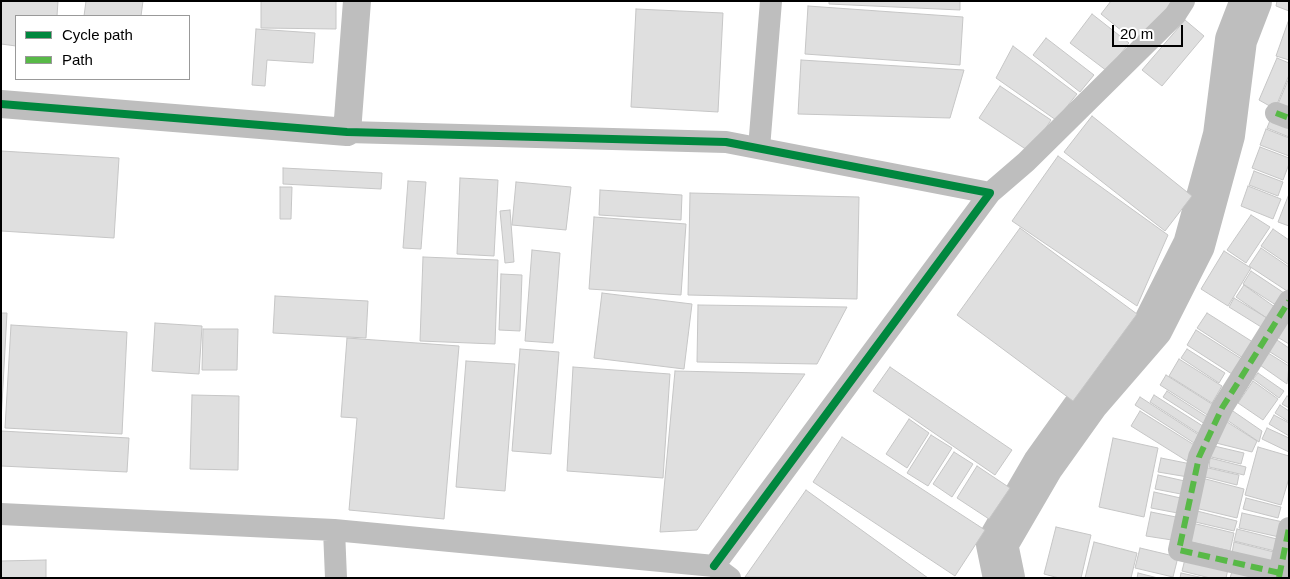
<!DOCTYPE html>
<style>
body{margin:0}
#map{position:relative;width:1290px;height:579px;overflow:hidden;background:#fff;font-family:Helvetica,sans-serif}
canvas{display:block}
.frame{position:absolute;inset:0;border:2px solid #000;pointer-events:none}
.legend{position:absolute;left:15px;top:15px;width:175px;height:65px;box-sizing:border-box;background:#fff;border:1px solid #999;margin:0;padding:6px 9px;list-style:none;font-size:15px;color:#000}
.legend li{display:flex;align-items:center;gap:10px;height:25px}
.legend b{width:25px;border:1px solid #999}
.scale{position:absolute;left:1112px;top:25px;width:71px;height:22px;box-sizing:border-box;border:2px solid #000;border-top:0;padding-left:6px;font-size:15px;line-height:18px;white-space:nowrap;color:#000;-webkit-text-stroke:4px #fff;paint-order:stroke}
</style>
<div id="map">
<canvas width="1290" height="579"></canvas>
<div class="frame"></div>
<ul class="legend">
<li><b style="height:6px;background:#00873e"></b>Cycle path</li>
<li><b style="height:6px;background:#58b947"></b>Path</li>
</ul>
<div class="scale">20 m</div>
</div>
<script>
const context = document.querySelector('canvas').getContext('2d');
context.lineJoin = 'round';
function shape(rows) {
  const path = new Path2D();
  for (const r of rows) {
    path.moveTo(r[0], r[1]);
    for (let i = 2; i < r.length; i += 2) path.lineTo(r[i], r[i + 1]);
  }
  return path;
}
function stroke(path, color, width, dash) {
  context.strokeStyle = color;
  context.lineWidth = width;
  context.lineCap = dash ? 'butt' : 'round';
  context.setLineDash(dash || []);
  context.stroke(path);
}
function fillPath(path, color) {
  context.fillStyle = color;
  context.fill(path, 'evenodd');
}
const river = shape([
 [1004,578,997,544,1043,465,1088,402,1152,328,1194,245,1224,135,1236,40,1251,1]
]);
const building = shape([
 [1,1,58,1,57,16,16,16,16,46,1,44,1,1],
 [86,1,143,1,141,16,84,16,86,1],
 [261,1,336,1,336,29,261,28,261,1],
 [829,1,960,1,960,10,829,4,829,1],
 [1111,1,1175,1,1138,44,1101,14,1111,1],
 [1277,1,1289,1,1289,11,1276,6,1277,1],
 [808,6,963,17,960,65,805,54,808,6],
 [636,9,723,13,718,112,631,107,636,9],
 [1092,14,1129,43,1107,71,1070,43,1092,14],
 [1185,20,1204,36,1162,86,1142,70,1185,20],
 [1288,22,1289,22,1289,60,1276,56,1288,22],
 [256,29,315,33,313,63,267,60,265,86,252,85,256,29],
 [1046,38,1094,75,1080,92,1033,55,1046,38],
 [1013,46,1077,94,1056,120,996,78,1013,46],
 [1277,58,1289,63,1289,75,1275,109,1259,100,1277,58],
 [801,60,964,70,950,118,798,114,801,60],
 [1289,78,1289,114,1276,109,1289,78],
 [1000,86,1051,120,1030,152,979,118,1000,86],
 [1273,113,1289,119,1289,137,1267,128,1273,113],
 [1092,116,1192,196,1165,231,1064,152,1092,116],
 [1266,129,1289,138,1289,156,1260,145,1266,129],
 [1260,147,1289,158,1289,164,1283,180,1252,168,1260,147],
 [1,151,119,158,114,238,1,231,1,151],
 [1058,156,1168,235,1137,306,1012,221,1058,156],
 [283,168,382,173,381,189,283,184,283,168],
 [1254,171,1283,182,1278,196,1249,185,1254,171],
 [460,178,498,180,494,256,457,254,460,178],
 [408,181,426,182,421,249,403,248,408,181],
 [516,182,571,187,566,230,512,225,516,182],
 [1248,186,1281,199,1273,219,1241,206,1248,186],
 [280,187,292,187,291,219,280,219,280,187],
 [600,190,682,195,681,220,599,215,600,190],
 [690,193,859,197,857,299,688,295,690,193],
 [1289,194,1289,226,1278,222,1289,194],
 [510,210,514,262,505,263,500,211,510,210],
 [1251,215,1270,227,1246,263,1227,250,1251,215],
 [594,217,686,224,681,295,589,289,594,217],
 [1020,228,1137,314,1073,401,957,315,1020,228],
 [1273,229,1289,240,1289,265,1261,246,1273,229],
 [1261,248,1289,267,1289,288,1287,291,1249,266,1261,248],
 [532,250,560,253,553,343,525,341,532,250],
 [1224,251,1251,268,1228,306,1201,289,1224,251],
 [423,257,498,260,495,344,420,341,423,257],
 [1251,271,1287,295,1279,307,1243,284,1251,271],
 [501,274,522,275,520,331,499,330,501,274],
 [1244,285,1279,310,1271,321,1236,297,1244,285],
 [602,293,692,304,684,369,594,358,602,293],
 [275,296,368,301,366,338,273,333,275,296],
 [1234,298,1272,321,1266,330,1229,307,1234,298],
 [698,305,847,307,817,364,697,362,698,305],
 [1,313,7,313,1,422,1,313],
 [1207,313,1256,344,1246,360,1197,328,1207,313],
 [1289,314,1289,344,1274,335,1289,314],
 [155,323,202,326,199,374,152,371,155,323],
 [11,325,127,332,122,434,5,428,11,325],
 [203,329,238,329,237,370,202,370,203,329],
 [1196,330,1245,361,1235,376,1187,345,1196,330],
 [347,338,459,346,444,519,349,510,357,418,341,417,347,338],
 [1274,338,1289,348,1289,364,1267,350,1274,338],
 [520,349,559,352,551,454,512,451,520,349],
 [1187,349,1225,373,1219,383,1181,358,1187,349],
 [1265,351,1289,366,1287,384,1257,363,1265,351],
 [1179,359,1222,386,1212,403,1169,376,1179,359],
 [466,361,515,364,505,491,456,487,466,361],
 [573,367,670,374,663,478,567,471,573,367],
 [890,367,1012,450,995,475,873,391,890,367],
 [675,371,805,374,697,530,660,532,675,371],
 [1258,373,1284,391,1279,398,1253,379,1258,373],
 [1166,375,1215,406,1209,416,1160,385,1166,375],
 [1253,381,1278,399,1263,420,1238,403,1253,381],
 [1167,391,1212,420,1208,426,1163,397,1167,391],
 [192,395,239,396,238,470,190,469,192,395],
 [1154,395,1206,428,1201,435,1150,402,1154,395],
 [1287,396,1289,397,1289,408,1282,404,1287,396],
 [1140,397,1199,435,1194,443,1135,405,1140,397],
 [1280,405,1289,411,1289,422,1275,413,1280,405],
 [1230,409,1262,431,1259,442,1224,418,1230,409],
 [1140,411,1196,446,1187,461,1131,426,1140,411],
 [1274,415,1289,423,1289,436,1269,424,1274,415],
 [1221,418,1257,441,1252,452,1216,443,1221,418],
 [909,419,929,433,907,468,886,454,909,419],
 [1267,428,1289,438,1289,452,1262,439,1267,428],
 [1,431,129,438,127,472,1,466,1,431],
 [931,435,952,448,928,486,907,473,931,435],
 [842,437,985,530,955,576,813,482,842,437],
 [1113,438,1158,448,1144,517,1099,507,1113,438],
 [1210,445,1244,453,1241,464,1207,456,1210,445],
 [1258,447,1289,456,1289,478,1281,505,1245,495,1258,447],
 [954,452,973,464,952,497,933,484,954,452],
 [1161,458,1196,465,1194,478,1158,472,1161,458],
 [1210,458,1246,467,1244,475,1209,467,1210,458],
 [977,466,1010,488,989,519,957,498,977,466],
 [1204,467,1239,475,1237,485,1201,476,1204,467],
 [1158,475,1189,482,1186,495,1155,489,1158,475],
 [1198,477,1244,489,1237,518,1191,507,1198,477],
 [806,490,928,578,745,577,806,490],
 [1154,492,1185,499,1183,514,1151,508,1154,492],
 [1246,498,1281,507,1278,518,1243,509,1246,498],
 [1193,510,1237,521,1234,531,1191,521,1193,510],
 [1151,512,1176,517,1172,540,1146,536,1151,512],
 [1242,513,1283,522,1279,537,1239,528,1242,513],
 [1188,522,1234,533,1230,551,1184,540,1188,522],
 [1056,527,1091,535,1081,578,1059,578,1044,574,1056,527],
 [1237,529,1281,540,1279,552,1234,541,1237,529],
 [1094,542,1137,553,1131,578,1085,578,1094,542],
 [1234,542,1278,553,1275,563,1232,553,1234,542],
 [1140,548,1178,557,1173,577,1135,568,1140,548],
 [1185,559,1228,569,1226,578,1210,578,1182,571,1185,559],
 [46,560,46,578,1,578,1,561,46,560],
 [1233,568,1268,578,1230,578,1233,568],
 [1138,573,1158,578,1137,578,1138,573],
 [1181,573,1204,578,1180,578,1181,573]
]);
const minor = shape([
 [1276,113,1289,118],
 [347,132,726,142,990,193,714,566],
 [759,148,771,1],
 [990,193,1026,162,1175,15,1184,1],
 [1,514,334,530,714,566,730,578],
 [334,530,336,578],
 [1280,573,1179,550,1199,457,1222,408,1289,301],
 [1278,578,1289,528]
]);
const tertiary = shape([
 [1,104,347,132,357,1]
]);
const quiet = shape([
 [1276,113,1289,118],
 [1280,573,1179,550,1199,457,1222,408,1289,301],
 [1279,577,1289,528]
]);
const cycleway = shape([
 [1,104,347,132,726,142,990,193,714,566]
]);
stroke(river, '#bebebe', 42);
fillPath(building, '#dfdfdf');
stroke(building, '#c6c6c6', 1);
stroke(minor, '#bebebe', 22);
stroke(tertiary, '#bebebe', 28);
stroke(quiet, '#58b947', 6, [12, 6]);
stroke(cycleway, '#00873e', 8);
</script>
